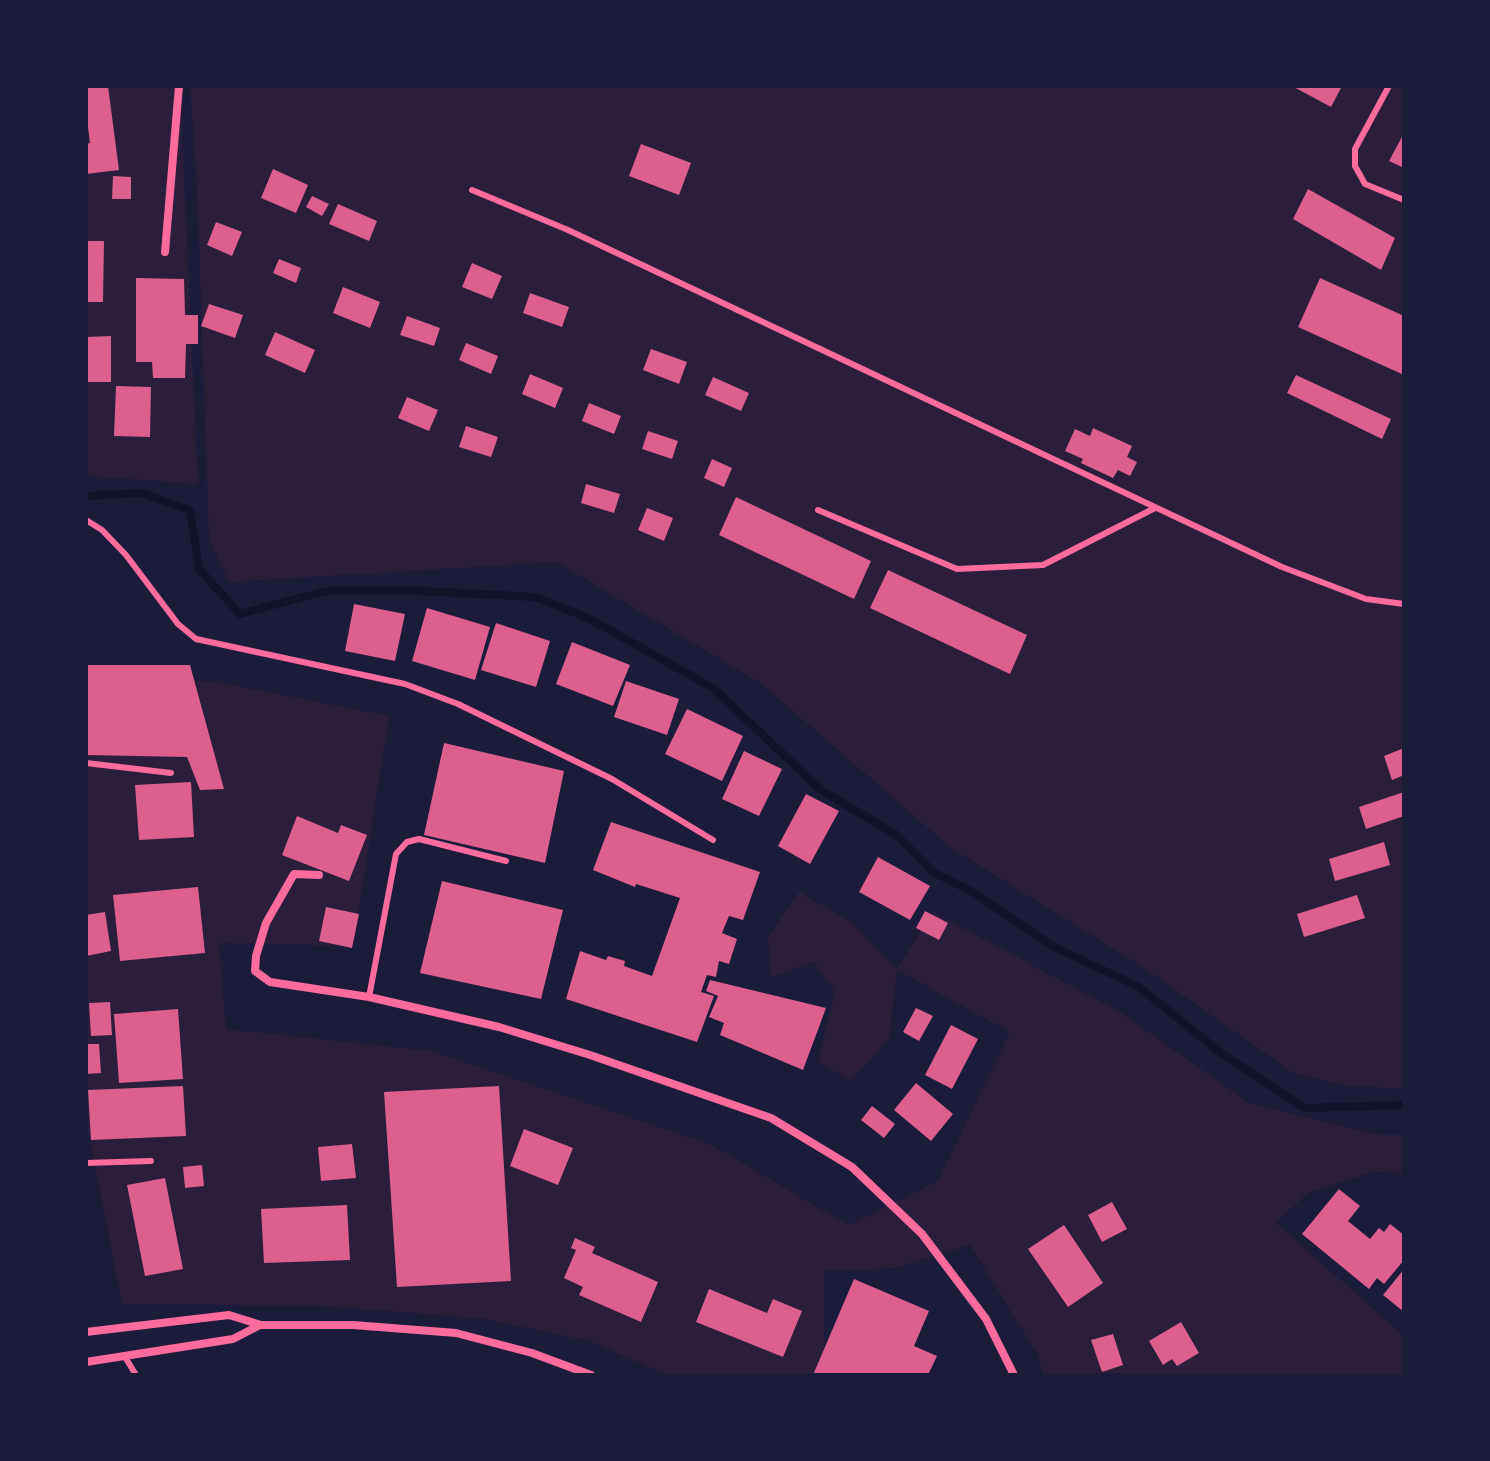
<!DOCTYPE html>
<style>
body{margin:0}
#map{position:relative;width:1490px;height:1461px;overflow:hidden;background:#1b1b3a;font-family:Rubik,sans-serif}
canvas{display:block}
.frame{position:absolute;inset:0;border:88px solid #1b1b3a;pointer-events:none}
</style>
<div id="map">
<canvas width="1490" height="1461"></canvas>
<div class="frame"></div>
</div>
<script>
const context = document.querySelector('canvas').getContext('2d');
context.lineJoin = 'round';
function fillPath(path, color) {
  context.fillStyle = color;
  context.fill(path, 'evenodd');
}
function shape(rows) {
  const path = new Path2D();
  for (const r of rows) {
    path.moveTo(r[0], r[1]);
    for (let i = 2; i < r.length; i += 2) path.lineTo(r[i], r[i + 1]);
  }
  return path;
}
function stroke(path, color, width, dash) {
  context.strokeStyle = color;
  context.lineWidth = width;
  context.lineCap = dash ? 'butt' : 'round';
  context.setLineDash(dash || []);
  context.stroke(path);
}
const green = shape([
 [86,86,180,86,198,484,86,476],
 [190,86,1404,86,1404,1089,1343,1085,1295,1074,1144,968,950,847,763,685,557,562,229,582,209,539,197,189],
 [86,666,227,684,389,716,353,946,219,943,226,1029,431,1051,712,1145,848,1225,938,1181,1010,1032,897,970,889,1039,851,1081,818,1062,835,992,814,962,771,977,768,937,799,892,851,922,897,969,933,912,1120,1012,1249,1103,1380,1135,1404,1135,1404,1173,1373,1172,1308,1193,1276,1223,1404,1336,1404,1375,1043,1375,1039,1357,970,1245,894,1268,824,1271,824,1375,660,1375,658,1371,590,1341,485,1319,324,1306,122,1304,86,1121]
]);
const stream = shape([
 [86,496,141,493,190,510,199,569,240,614,326,591,420,591,536,597,590,619,713,688,821,790,895,834,933,872,973,892,1052,946,1139,987,1222,1054,1305,1108,1404,1105]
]);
const building = shape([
 [86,86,108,86,119,170,86,174,86,144,90,143,88,127,86,127],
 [1292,86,1342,86,1331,107],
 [1404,133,1404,168,1389,161],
 [641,144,691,163,679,195,629,176],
 [273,169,308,185,296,213,261,198],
 [113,176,131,177,131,199,112,199],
 [1308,189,1395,238,1381,270,1293,219],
 [312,196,329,204,322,216,306,207],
 [338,204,377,221,369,241,329,224],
 [216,222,242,232,232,256,207,245],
 [86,241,104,241,103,302,86,302],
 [279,259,301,268,296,283,273,273],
 [472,263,502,276,492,299,462,287],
 [136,278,184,279,185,315,198,315,198,344,186,344,185,378,153,378,152,362,136,362],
 [1320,278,1404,316,1404,375,1298,327],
 [343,287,380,302,370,328,333,313],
 [530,293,569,307,562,327,523,313],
 [209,304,243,315,235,338,201,326],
 [407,316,440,328,434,346,400,335],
 [275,332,315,350,305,373,265,355],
 [111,336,111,382,86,382,86,337],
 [466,343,498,356,491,374,459,360],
 [651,349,687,362,679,384,643,370],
 [530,374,563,388,555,408,522,394],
 [1296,375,1391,419,1382,439,1287,393],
 [713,377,749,393,741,411,705,395],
 [116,386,151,387,150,437,114,436],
 [407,397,438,410,429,431,398,418],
 [589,403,621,416,614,434,582,421],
 [466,426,498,437,491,457,459,447],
 [1093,428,1132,446,1127,457,1137,462,1130,476,1118,470,1113,478,1081,463,1083,459,1065,451,1075,429,1090,436],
 [648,431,678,441,672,459,642,449],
 [712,459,732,468,724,487,704,478],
 [586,484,620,494,614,513,581,503],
 [736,497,871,561,854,599,719,535],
 [647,508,673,518,664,541,638,530],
 [888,570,1027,635,1010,674,870,608],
 [354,604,405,614,395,661,345,651],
 [427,608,490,627,475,680,412,661],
 [496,623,550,641,536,687,481,670],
 [572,642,630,665,613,706,556,684],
 [86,665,190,665,224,789,200,790,187,757,86,755],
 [626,681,679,699,667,735,614,717],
 [687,709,743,736,722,781,665,754],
 [444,743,564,771,545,863,424,835],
 [1404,748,1404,775,1392,780,1384,756],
 [744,751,782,769,759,816,722,799],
 [191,782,194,837,139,840,135,785],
 [1404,792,1404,816,1366,829,1359,807],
 [806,794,839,811,810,864,778,846],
 [297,816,338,833,341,825,367,835,349,881,282,855],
 [611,822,760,872,743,920,729,916,722,933,737,939,729,964,719,961,716,977,707,975,701,992,714,996,697,1042,566,999,580,951,606,960,608,956,625,961,624,966,652,976,680,898,636,884,635,887,593,870],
 [1384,842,1390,865,1335,881,1329,859],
 [878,857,930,886,910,920,859,892],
 [442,881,563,910,541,999,420,973],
 [198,887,205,953,120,961,113,895],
 [1357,895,1365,918,1304,937,1297,914],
 [326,907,359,914,352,948,319,941],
 [925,911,948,923,939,940,916,928],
 [105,912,111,951,86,956,86,915],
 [710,980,826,1008,803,1070,720,1035,724,1023,709,1017,718,996,706,991],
 [110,1002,112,1035,91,1036,89,1003],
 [916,1008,933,1016,919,1041,903,1032],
 [178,1009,183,1079,119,1083,114,1014],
 [951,1025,978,1039,952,1089,925,1075],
 [86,1044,99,1044,101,1073,86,1074],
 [916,1083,953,1114,931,1141,894,1110],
 [183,1086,186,1136,91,1140,88,1090],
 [499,1086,511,1281,397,1287,384,1092],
 [872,1106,895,1124,884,1138,861,1120],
 [524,1129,573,1148,558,1185,510,1166],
 [352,1144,356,1178,321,1181,318,1147],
 [202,1165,204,1186,185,1188,183,1167],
 [165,1178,183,1269,145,1276,127,1185],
 [1339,1189,1360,1206,1348,1221,1370,1239,1379,1228,1384,1232,1390,1224,1404,1235,1404,1260,1384,1284,1377,1278,1369,1289,1302,1234],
 [1112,1202,1127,1229,1102,1242,1088,1215],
 [347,1205,350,1260,264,1263,261,1209],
 [1064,1225,1103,1283,1068,1307,1028,1249],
 [575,1238,595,1247,592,1253,658,1282,641,1322,579,1295,583,1287,564,1278,576,1250,571,1248],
 [1404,1269,1404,1312,1383,1295],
 [854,1279,929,1311,914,1346,937,1356,928,1375,813,1375],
 [709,1289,767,1313,773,1299,802,1311,783,1357,696,1322],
 [1181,1322,1199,1353,1177,1366,1172,1359,1163,1365,1149,1341],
 [1113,1334,1123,1365,1102,1372,1091,1340]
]);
const service = shape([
 [1389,86,1355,149,1355,166,1365,184,1404,200],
 [472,190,568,230,1282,567,1366,599,1404,604],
 [818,510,957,569,1043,565,1155,508],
 [86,520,102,530,126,555,178,624,196,639,405,684,458,704,612,779,713,840],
 [86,763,171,773],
 [369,997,396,854,407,842,419,839,506,861],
 [86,1163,151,1161],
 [125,1357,136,1375]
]);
const minor = shape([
 [165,252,179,86],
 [319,875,294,874,266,923,256,956,255,971,270,982,369,997,499,1027,590,1055,771,1118,852,1167,922,1234,986,1319,1014,1375],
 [86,1332,229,1315,261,1325,353,1325,456,1333,532,1353,591,1375],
 [86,1362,233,1339,260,1325]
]);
fillPath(green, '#2a1e3b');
stroke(stream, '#12122b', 8);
fillPath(building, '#dd5f8e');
stroke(service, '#ff6b9d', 6);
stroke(minor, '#ff6b9d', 8);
</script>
